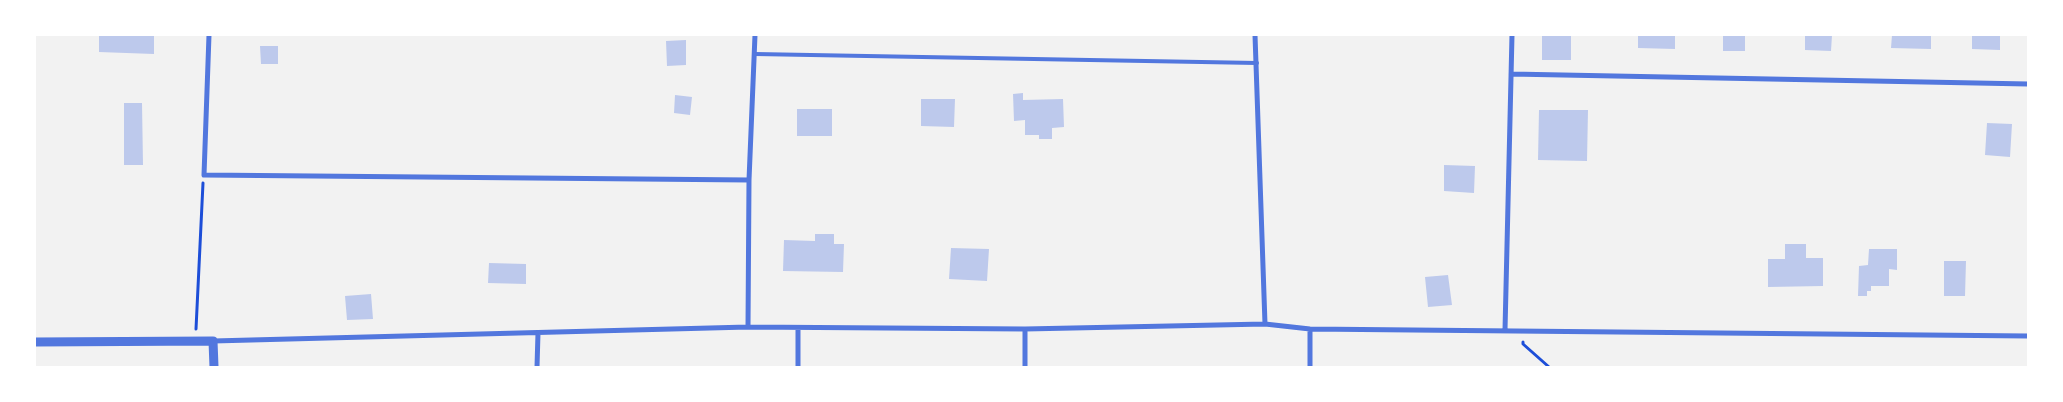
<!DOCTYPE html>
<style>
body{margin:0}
#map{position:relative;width:2063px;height:402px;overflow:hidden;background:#f2f2f2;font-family:"Roboto Condensed",sans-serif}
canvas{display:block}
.frame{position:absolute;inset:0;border:36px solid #fff;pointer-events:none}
</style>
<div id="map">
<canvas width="2063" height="402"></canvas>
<div class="frame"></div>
</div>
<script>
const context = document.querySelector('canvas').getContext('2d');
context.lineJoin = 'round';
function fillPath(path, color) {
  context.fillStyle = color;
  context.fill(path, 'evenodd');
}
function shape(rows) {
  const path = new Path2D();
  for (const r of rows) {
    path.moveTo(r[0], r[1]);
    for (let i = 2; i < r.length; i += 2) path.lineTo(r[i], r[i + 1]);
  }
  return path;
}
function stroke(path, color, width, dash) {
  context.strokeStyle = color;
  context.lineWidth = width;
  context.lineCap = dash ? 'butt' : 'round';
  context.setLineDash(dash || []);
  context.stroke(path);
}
const building = shape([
 [99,35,154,35,154,54,99,52],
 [1542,35,1571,35,1571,60,1542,60],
 [1638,35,1675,35,1675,49,1638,48],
 [1723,35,1745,35,1745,51,1723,51],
 [1805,35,1832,35,1831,51,1805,50],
 [1892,35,1931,35,1931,49,1891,48],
 [1972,35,2000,35,2000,50,1972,49],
 [686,40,686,65,667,66,666,41],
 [260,46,278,46,278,64,261,64],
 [1023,93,1023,100,1063,99,1064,127,1052,128,1052,139,1039,139,1039,135,1025,135,1025,120,1014,121,1013,94],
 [675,95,692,97,690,115,674,113],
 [921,99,955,99,954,127,921,126],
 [124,103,142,103,143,165,124,165],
 [797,109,832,109,832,136,797,136],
 [1539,110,1588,110,1587,161,1538,160],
 [1987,123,2012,124,2010,157,1985,155],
 [1444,165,1475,166,1474,193,1444,191],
 [815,234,834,234,834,244,844,244,843,272,783,271,784,240,815,241],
 [1785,244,1806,244,1806,258,1823,258,1823,286,1768,287,1768,259,1785,259],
 [951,248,989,249,987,281,949,279],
 [1869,249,1897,249,1897,270,1889,269,1889,286,1871,286,1871,291,1867,291,1867,296,1858,296,1859,266,1868,265],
 [1944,261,1966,261,1965,296,1944,296],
 [489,263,526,264,526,284,488,283],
 [1448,275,1452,305,1428,307,1425,277],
 [371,294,373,319,347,320,345,296]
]);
const path = shape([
 [196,329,203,183],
 [1523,342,1523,344,1549,367]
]);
const service = shape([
 [755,54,1257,63]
]);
const minor = shape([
 [209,35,204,175,749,180],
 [1255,35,1265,324],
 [1511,74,2028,84],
 [748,327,749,180,755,35],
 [1505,330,1512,35],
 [213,341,748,327,1025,329,1265,324,1310,329,2028,336],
 [537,367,538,333],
 [798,367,798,329],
 [1025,367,1025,329],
 [1310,367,1310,329]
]);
const tertiary = shape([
 [35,342,213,341,214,367]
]);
fillPath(building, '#bdc9ec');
stroke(path, '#1d4ed8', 3);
stroke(service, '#5277de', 4);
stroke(minor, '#5277de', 5);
stroke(tertiary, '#5277de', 9);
</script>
